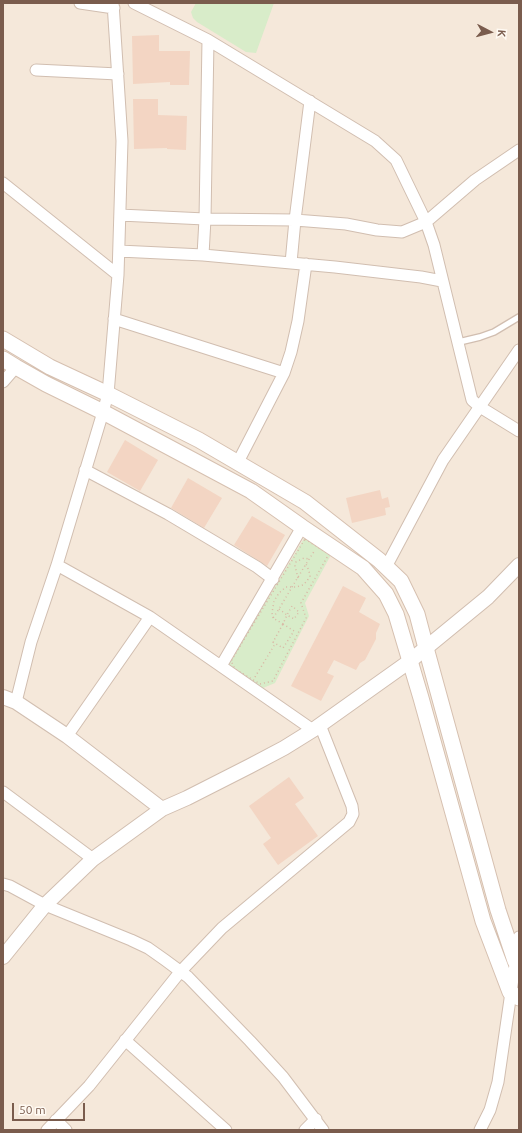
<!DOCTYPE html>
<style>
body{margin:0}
#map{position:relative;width:522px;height:1133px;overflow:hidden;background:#fdf6ec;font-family:Ubuntu,sans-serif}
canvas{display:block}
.frame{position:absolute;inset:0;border:4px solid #7a5c4d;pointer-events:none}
.north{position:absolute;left:470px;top:12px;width:40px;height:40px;-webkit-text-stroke:3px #fffaf3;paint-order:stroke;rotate:96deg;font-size:11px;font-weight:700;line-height:16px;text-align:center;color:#7a5c4d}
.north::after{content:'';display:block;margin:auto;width:14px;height:18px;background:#7a5c4d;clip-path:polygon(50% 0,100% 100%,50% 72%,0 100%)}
.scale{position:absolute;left:12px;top:1103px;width:73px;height:18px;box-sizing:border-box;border:2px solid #7a5c4d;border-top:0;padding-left:5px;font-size:12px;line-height:14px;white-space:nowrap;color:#7a5c4d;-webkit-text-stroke:3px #fffaf3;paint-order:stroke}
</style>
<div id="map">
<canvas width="522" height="1133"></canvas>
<div class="frame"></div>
<div class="north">K</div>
<div class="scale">50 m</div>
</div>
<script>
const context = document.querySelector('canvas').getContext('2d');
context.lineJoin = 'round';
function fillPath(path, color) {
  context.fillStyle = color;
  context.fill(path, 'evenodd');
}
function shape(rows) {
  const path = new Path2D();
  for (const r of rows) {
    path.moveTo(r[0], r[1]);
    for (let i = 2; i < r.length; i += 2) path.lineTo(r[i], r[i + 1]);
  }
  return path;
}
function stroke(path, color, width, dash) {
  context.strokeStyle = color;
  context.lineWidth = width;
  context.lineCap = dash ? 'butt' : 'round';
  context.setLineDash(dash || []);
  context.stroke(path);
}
const residential = shape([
 [3,3,519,3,519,1130,3,1130]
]);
const green = shape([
 [196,3,274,3,256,53,246,52,197,22,193,18,191,12],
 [305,537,332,553,305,603,309,616,275,683,263,688,227,666]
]);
const building = shape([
 [159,35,159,51,190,51,189,85,170,85,170,82,133,84,132,36],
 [133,99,158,99,158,115,187,116,186,150,167,149,167,148,134,149],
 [125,440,158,460,140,491,107,472],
 [188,478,222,498,204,528,171,508],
 [380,490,382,499,388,497,390,507,385,508,386,515,352,523,346,498],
 [252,516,285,535,267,566,234,545],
 [343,586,366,598,359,612,380,624,376,633,376,639,365,660,360,663,356,670,334,660,327,673,334,676,321,701,291,686],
 [289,777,304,798,295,804,318,836,278,865,263,844,271,838,249,806]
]);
const path = shape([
 [305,539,329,554,301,603,306,618,273,681,260,684,235,669,231,661,305,539],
 [298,578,295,566,296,562,304,558,309,559],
 [279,609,287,615,294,619,299,612,292,606,287,615,283,624,273,618,279,609,292,587,306,564,315,550],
 [273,618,272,613,274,601,279,593,286,587,296,587,303,585,307,581,310,576,309,571,306,564],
 [283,624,294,631,283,648,273,642,283,624],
 [255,677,275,644]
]);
const service = shape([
 [459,342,480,337,494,332,519,317]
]);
const minor = shape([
 [80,3,114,8],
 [134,3,208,40,375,141,396,160,426,222,434,245,472,400,480,407,519,431],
 [36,70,118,74],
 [3,183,118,275],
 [120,215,205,219,295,220,346,224,377,230,402,232,426,222,475,180,519,150],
 [119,251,203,255,335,267,421,277,442,281],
 [203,255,205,219,208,40],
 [291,263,295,220,310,101],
 [114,319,284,373],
 [3,382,16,367],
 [238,462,284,373,291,352,298,321,306,264],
 [85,470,168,514,257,567,273,579],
 [57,565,150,617,313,730],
 [386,567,443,460,519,350],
 [221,666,302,527],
 [16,702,31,642,57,565,103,412,108,394,118,275,122,141,113,3],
 [67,736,150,617],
 [3,792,93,859],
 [3,884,10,886,45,905,131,940,148,948,165,960,188,977,250,1041,283,1077,323,1130],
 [125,1040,226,1130],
 [56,1120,66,1130],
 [47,1130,89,1086,180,972,222,928,349,822,353,814,352,806,320,725],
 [305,1130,316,1119],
 [480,1130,490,1110,498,1082,519,937]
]);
const tertiary = shape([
 [3,697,16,702,67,736,162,809],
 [3,957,45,905,93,859,162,809,187,798,250,766,284,748,313,730,410,661,488,597,519,565]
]);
const secondary = shape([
 [3,339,50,367,108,394,199,440,305,502,379,560,401,581,417,614,426,648,498,910,515,961,519,964],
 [3,359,16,367,46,384,103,412,251,491,302,527,363,568,386,594,396,614,421,698,483,921,510,992,519,998]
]);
fillPath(residential, '#f5e8da');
fillPath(green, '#d8ecc9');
fillPath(building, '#f3d5c3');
stroke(service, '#d1beb0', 8);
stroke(minor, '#d1beb0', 13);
stroke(tertiary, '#d1beb0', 16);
stroke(secondary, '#d6c0b0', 17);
stroke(path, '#d9b8a5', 1.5, [1, 3]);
stroke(service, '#fff', 5.5);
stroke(minor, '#fff', 11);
stroke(tertiary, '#fff', 14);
stroke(secondary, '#fff', 15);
</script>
